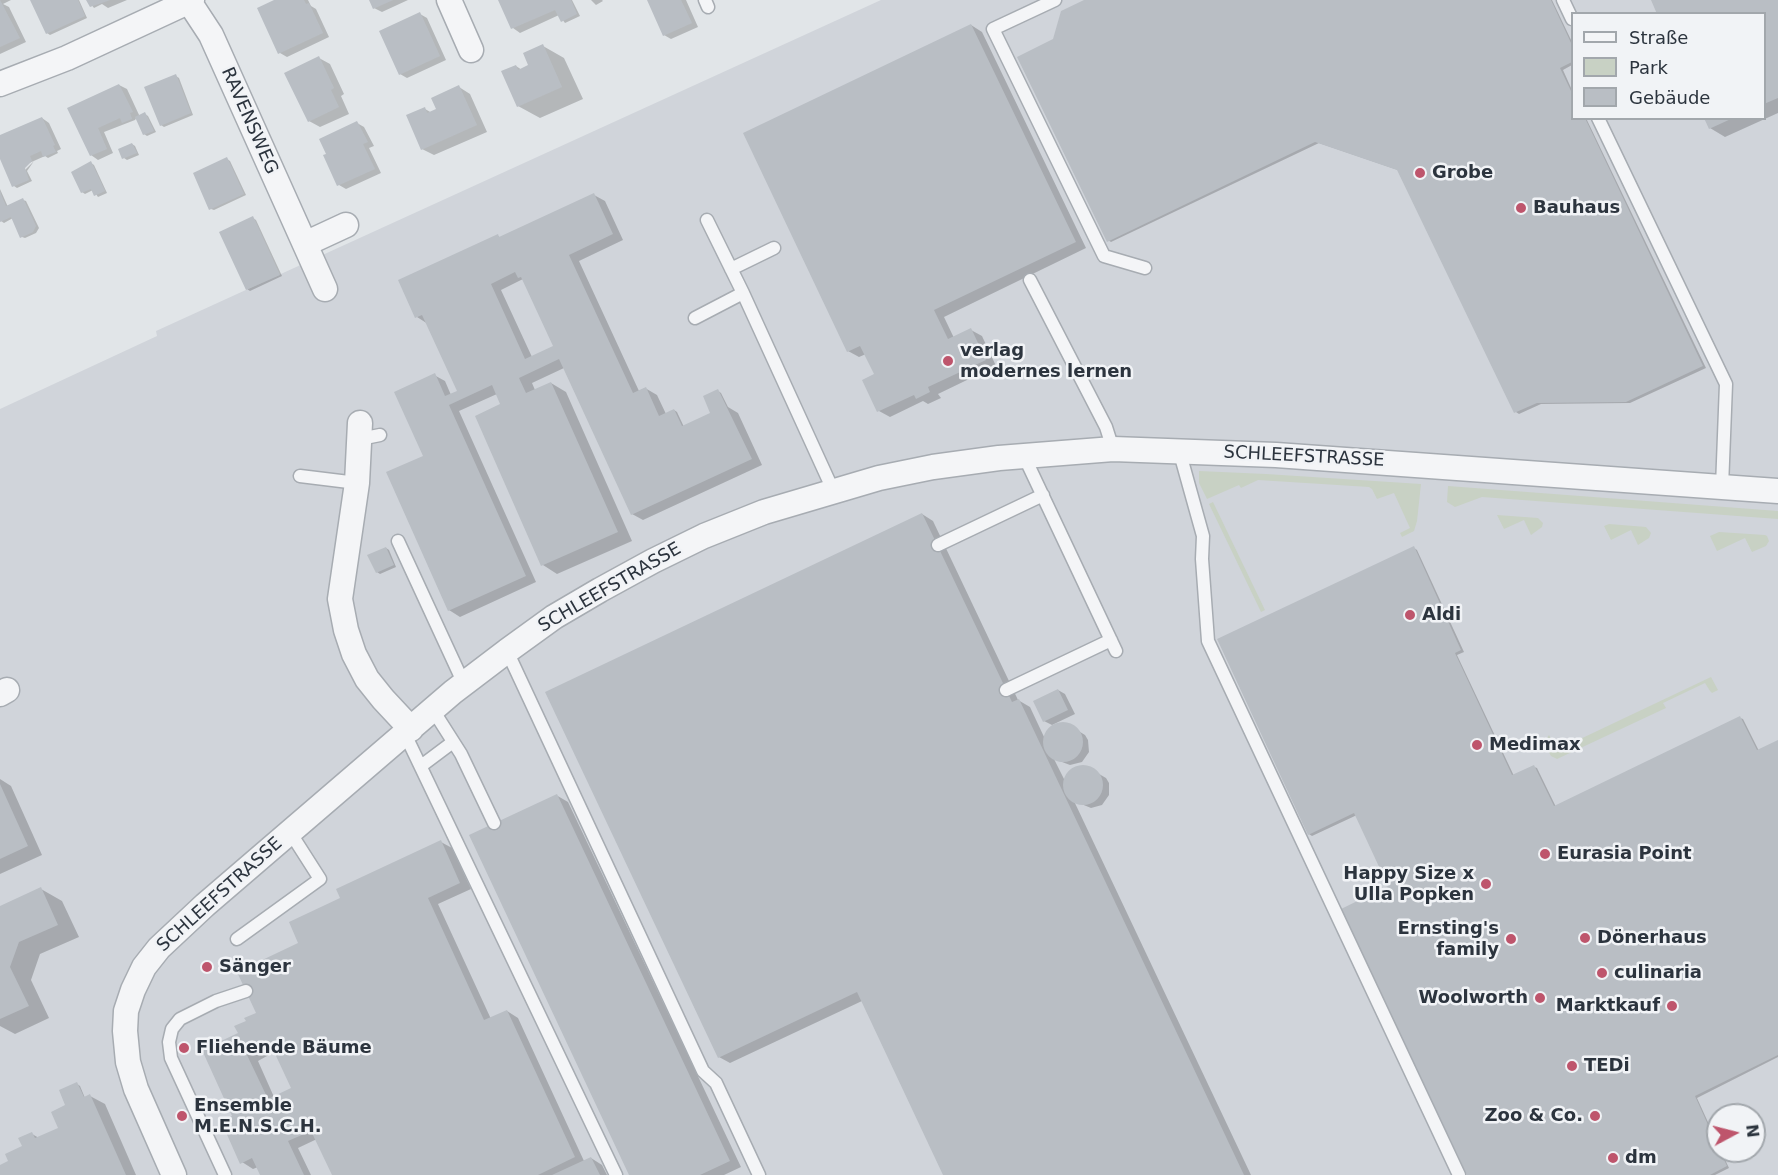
<!DOCTYPE html>
<meta charset="utf-8">
<style>
body{margin:0}
#map{position:relative;width:1778px;height:1175px;overflow:hidden;background:#e1e5e8;font-family:"DejaVu Sans",sans-serif}
canvas{display:block}
.legend{position:absolute;left:1571px;top:12px;width:195px;height:108px;box-sizing:border-box;background:#f1f3f6;border:2px solid #a2a7ac;margin:0;padding:8px 10px;list-style:none;font-size:18px;color:#2c343e}
.legend li{display:flex;align-items:center;gap:12px;height:30px}
.legend b{width:30px;border:2px solid #a2a7ac}
.north{position:absolute;left:1706px;top:1103px;width:60px;height:60px;box-sizing:border-box;background:#f1f3f6;border:2px solid #a2a7ac;border-radius:50%;rotate:83deg;font-size:16px;font-weight:700;line-height:24px;text-align:center;color:#2c343e}
.north::after{content:'';display:block;margin:auto;width:21px;height:27px;background:#be556c;clip-path:polygon(50% 0,100% 100%,50% 72%,0 100%)}
</style>
<div id="map">
<canvas width="1778" height="1175"></canvas>
<ul class="legend">
<li><b style="height:8px;background:#f4f5f7"></b>Straße</li>
<li><b style="height:16px;background:#c8d1c4"></b>Park</li>
<li><b style="height:16px;background:#b9bec4"></b>Gebäude</li>
</ul>
<div class="north">N</div>
</div>
<script>
const context = document.querySelector('canvas').getContext('2d');
context.lineJoin = 'round';
function fillPath(path, color) {
  context.fillStyle = color;
  context.fill(path, 'evenodd');
}
function shape(rows) {
  const path = new Path2D();
  for (const r of rows) {
    if (r.length === 3) {
      path.moveTo(r[0] + r[2], r[1]);
      path.arc(r[0], r[1], r[2], 0, 2 * Math.PI);
      continue;
    }
    path.moveTo(r[0], r[1]);
    for (let i = 2; i < r.length; i += 2) path.lineTo(r[i], r[i + 1]);
  }
  return path;
}
function stroke(path, color, width, dash) {
  context.strokeStyle = color;
  context.lineWidth = width;
  context.lineCap = dash ? 'butt' : 'round';
  context.setLineDash(dash || []);
  context.stroke(path);
}
function write(font, color, halo, rows, align = 'center') {
  context.font = font + ' "DejaVu Sans",sans-serif';
  context.lineWidth = 5;
  context.setLineDash([]);
  context.textBaseline = 'middle';
  context.strokeStyle = halo;
  context.fillStyle = color;
  for (const [text, x, y, turn = 0] of rows) {
    context.save();
    context.translate(x, y);
    context.rotate((+turn || 0) * Math.PI / 180);
    context.textAlign = isNaN(turn) ? turn : align;
    if (halo) context.strokeText(text, 0, 0);
    context.fillText(text, 0, 0);
    context.restore();
  }
}
const built = shape([
 [881,0,1778,0,1778,1175,0,1175,0,409,157,336,156,331],
 [1572,14,1764,14,1764,118,1572,118],
 [1718,1115,1754,1115,1754,1151,1718,1151]
]);
const green = shape([
 [1199,471,1266,474,1421,484,1417,521,1414,531,1402,537,1400,533,1410,528,1394,493,1377,499,1372,489,1369,487,1258,480,1241,488,1239,485,1207,499,1199,483],
 [1448,486,1778,511,1778,519,1482,497,1455,507,1447,502],
 [1213,502,1265,610,1261,612,1209,504],
 [1497,515,1538,518,1543,523,1542,527,1531,535,1524,520,1504,529],
 [1609,524,1646,527,1651,533,1649,538,1638,545,1631,530,1611,540,1604,526],
 [1719,532,1765,535,1767,536,1769,541,1766,546,1752,552,1745,538,1717,551,1710,536],
 [1711,677,1718,690,1712,693,1710,691,1705,683,1663,703,1666,708,1557,759,1551,756,1545,745,1545,741,1549,735,1557,750]
]);
const shadow = shape([
 [0,0,11,0,3,4,9,7,26,42,0,54],
 [32,0,79,0,87,18,50,35,47,33],
 [88,0,127,0,108,8,102,4,94,8],
 [277,0,308,0,311,6,316,9,329,37,287,57,280,53],
 [371,0,408,0,382,12,374,8],
 [500,0,572,0,580,16,565,23,559,15,520,33,513,28],
 [591,0,602,0,603,1,596,5],
 [649,0,686,0,698,27,671,39,664,35],
 [1087,0,1552,0,1572,42,1572,65,1563,70,1572,90,1572,118,1586,118,1706,368,1630,403,1541,404,1519,414,1516,412,1398,170,1319,143,1111,242,1108,240,1055,40],
 [1652,0,1778,0,1778,113,1725,137,1710,128,1706,118,1764,118,1764,14],
 [420,14,427,18,446,60,407,78,400,74],
 [971,25,982,32,1086,248,944,317,954,338,971,330,982,336,996,366,938,394,941,398,928,404,923,401,890,417,879,411,876,375,866,354,859,357,848,351],
 [543,46,564,58,583,99,540,118,518,106,516,66,522,70,530,66],
 [319,58,330,64,344,94,341,96,349,114,320,127,309,121],
 [176,76,179,78,193,115,164,127,161,125],
 [119,85,127,89,140,117,145,114,148,116,156,132,147,136,144,134,137,117,135,120,104,132,113,153,98,160,91,155,69,109],
 [459,87,470,94,487,132,434,155,422,149,425,109,432,113,438,110],
 [42,118,49,123,61,149,57,151,58,153,48,158,45,156,27,164,20,175,34,161,27,171,32,181,17,188,14,186,0,155,0,137],
 [357,123,364,127,374,146,369,148,381,173,346,189,339,185,325,156],
 [132,144,135,146,139,155,127,160,124,158],
 [227,159,230,161,246,195,214,210,211,209],
 [91,163,94,165,107,193,98,197,93,190,85,194,82,192],
 [0,189,8,207,23,200,26,201,39,228,36,233,25,238,22,237,13,218,4,223,1,221],
 [594,195,605,201,623,240,579,261,639,391,645,388,657,395,666,414,674,410,677,412,684,427,712,413,718,391,721,393,728,407,738,413,762,465,643,520,632,514,564,368,532,383,535,390,551,383,566,392,632,541,557,574,543,565,477,416,502,405,497,394,459,411,536,582,460,617,449,610,425,457,434,375,445,381,451,395,459,391,428,324,417,317,498,236,501,238],
 [523,279,555,347,532,357,501,290],
 [253,218,256,220,282,276,250,291,247,289],
 [922,514,933,521,1018,700,1030,707,1045,739,1046,734,1053,725,1067,724,1085,735,1088,740,1089,752,1082,762,1070,765,1054,759,1066,783,1067,776,1075,768,1087,767,1106,778,1109,783,1109,795,1102,805,1091,808,1074,801,1251,1175,944,1175,862,1001,730,1063,719,1057],
 [386,548,389,550,396,567,380,574,377,572],
 [1414,548,1417,550,1464,652,1457,655,1514,776,1534,767,1537,768,1556,807,1740,718,1743,719,1759,751,1778,742,1778,1057,1697,1098,1718,1144,1718,1151,1721,1151,1729,1168,1715,1175,1469,1175,1390,887,1357,815,1312,836,1309,834],
 [1058,690,1065,694,1075,714,1052,725,1044,721],
 [0,779,11,786,42,855,0,874],
 [556,795,568,802,741,1167,724,1175,631,1175],
 [441,842,452,848,471,889,438,904,491,1019,507,1011,518,1018,584,1161,591,1158,602,1165,607,1175,334,1175,317,1139,298,1148,311,1175,262,1175,258,1167,253,1169,242,1162,234,1116,240,1034,258,1013,300,944,342,899],
 [276,1051,293,1089,274,1097,258,1061],
 [41,889,62,901,79,937,40,954,31,980,49,1018,15,1034,0,1026,0,907],
 [77,1084,80,1086,85,1098,90,1096,105,1104,136,1175,0,1175,0,1167,10,1162,32,1134,39,1138,60,1129]
]);
const building = shape([
 [0,0,20,38,0,47],
 [30,0,78,0,85,16,46,34],
 [86,0,110,0,90,7],
 [274,0,304,0,306,4,309,3,323,33,278,54,257,8],
 [369,0,393,0,373,9],
 [498,0,571,0,577,14,561,22,555,10,511,29],
 [647,0,681,0,692,23,663,36],
 [1084,0,1551,0,1572,45,1572,62,1560,68,1572,93,1572,118,1585,118,1703,366,1626,402,1537,403,1514,413,1397,170,1315,142,1107,242,1017,57,1053,39,1061,11],
 [1651,0,1778,0,1778,98,1764,104,1764,14,1657,14],
 [420,12,440,56,399,75,379,31],
 [971,24,1076,242,934,310,948,339,971,328,986,360,928,387,930,392,916,399,914,395,877,412,862,380,874,374,860,346,847,352,743,133],
 [543,44,562,87,517,107,501,71,516,65,518,70,528,65,523,53],
 [319,56,334,88,331,90,339,107,308,122,284,73],
 [176,74,191,113,160,126,144,87],
 [119,84,133,112,130,113,132,119,122,123,120,118,98,128,107,149,90,156,67,108],
 [459,85,477,125,421,150,406,115,425,107,427,113,436,109,431,98],
 [145,112,154,131,143,135,135,117],
 [42,117,55,145,53,146,56,152,43,157,41,151,30,156,32,161,25,168,29,180,12,187,0,159,0,135],
 [1704,118,1733,118,1709,129],
 [357,121,368,142,363,144,375,169,337,186,323,155,326,154,319,139],
 [132,143,137,153,122,159,118,149],
 [227,157,244,194,209,210,193,173],
 [91,161,105,191,94,196,91,189,81,193,71,172],
 [0,192,6,206,23,198,36,226,33,232,20,238,11,217,0,222],
 [594,193,613,234,569,255,633,393,646,387,659,416,674,409,682,426,710,413,703,396,718,389,752,459,631,515,559,359,519,378,526,393,551,382,618,532,541,566,475,416,500,404,492,385,449,405,526,576,448,611,386,472,423,456,394,392,435,373,445,396,457,391,422,315,415,318,398,280,498,234,499,237],
 [515,272,518,278,521,277,553,346,525,359,491,284],
 [253,216,280,275,246,290,219,232],
 [922,513,1012,702,1019,699,1244,1175,943,1175,857,992,718,1058,545,692],
 [1414,546,1461,650,1455,653,1512,775,1534,765,1554,806,1740,716,1757,750,1778,740,1778,1055,1695,1096,1718,1147,1718,1151,1720,1151,1727,1166,1710,1175,1467,1175,1341,909,1388,886,1354,813,1308,835,1217,639],
 [386,547,394,565,376,573,367,555],
 [1058,689,1068,710,1043,722,1033,701],
 [1063,742,20],
 [1083,785,20],
 [0,784,28,846,0,859],
 [557,794,730,1161,700,1175,629,1175,469,835],
 [441,840,460,883,428,898,484,1020,507,1010,575,1157,538,1175,332,1175,311,1131,288,1141,304,1175,260,1175,252,1158,240,1164,221,1121,232,1116,202,1050,238,1033,234,1026,246,1021,244,1018,256,1013,237,972,298,943,289,922,340,898,336,889],
 [270,1043,291,1088,268,1099,247,1055],
 [41,887,58,925,19,942,10,967,29,1006,0,1019,0,906],
 [77,1082,84,1097,90,1094,126,1175,0,1175,0,1165,8,1161,5,1154,22,1146,18,1138,32,1132,35,1138,58,1128,51,1112,65,1105,59,1090],
 [591,1157,600,1175,552,1175]
]);
const lane = shape([
 [705,0,708,7],
 [1055,0,993,29,1104,256,1145,268],
 [1563,0,1572,19],
 [1598,118,1726,384,1722,487],
 [707,220,743,293,833,490],
 [731,269,774,248],
 [1030,280,1106,427,1113,449],
 [695,318,743,293],
 [360,439,380,435],
 [1179,450,1203,536,1202,559,1208,641,1459,1175],
 [1024,456,1116,651],
 [300,476,357,483],
 [398,541,464,684],
 [938,545,1043,495],
 [507,651,703,1071,716,1083,759,1175],
 [1006,690,1111,640],
 [433,710,461,754,494,823],
 [405,734,616,1175],
 [421,766,453,742],
 [237,939,320,879,290,832],
 [225,1175,171,1058,169,1042,172,1029,180,1019,216,1001,246,991]
]);
const street = shape([
 [188,0,211,35,325,289],
 [449,0,471,50],
 [0,84,67,58,192,0],
 [305,244,346,225],
 [360,423,357,483,340,599,346,630,354,654,367,679,383,699,411,729],
 [0,694,7,690],
 [174,1175,136,1089,128,1062,125,1031,126,1011,133,990,144,967,159,948,205,905,453,692,507,651,554,617,600,590,653,561,704,536,764,512,879,478,933,467,999,458,1113,449,1276,455,1778,491]
]);
const markers = [
 [1420,173,6,"#be556c"],
 [1521,208,6,"#be556c"],
 [948,361,6,"#be556c"],
 [1410,615,6,"#be556c"],
 [1477,745,6,"#be556c"],
 [1545,854,6,"#be556c"],
 [1486,884,6,"#be556c"],
 [1585,938,6,"#be556c"],
 [1511,939,6,"#be556c"],
 [207,967,6,"#be556c"],
 [1602,973,6,"#be556c"],
 [1540,998,6,"#be556c"],
 [1672,1006,6,"#be556c"],
 [184,1048,6,"#be556c"],
 [1572,1066,6,"#be556c"],
 [182,1116,6,"#be556c"],
 [1595,1116,6,"#be556c"],
 [1613,1158,6,"#be556c"]
];
const streetNames = [
 ["RAVENSWEG",249,121,66],
 ["SCHLEEFSTRASSE",1304,457,3],
 ["SCHLEEFSTRASSE",610,588,-30],
 ["SCHLEEFSTRASSE",220,895,-42]
];
const poiNames = [
 ["Grobe",1432,173],
 ["Bauhaus",1533,208],
 ["verlag",960,351],
 ["modernes lernen",960,372],
 ["Aldi",1422,615],
 ["Medimax",1489,745],
 ["Eurasia Point",1557,854],
 ["Happy Size x",1474,874,"right"],
 ["Ulla Popken",1474,895,"right"],
 ["Ernsting's",1499,929,"right"],
 ["family",1499,950,"right"],
 ["Dönerhaus",1597,938],
 ["Sänger",219,967],
 ["culinaria",1614,973],
 ["Woolworth",1528,998,"right"],
 ["Marktkauf",1660,1006,"right"],
 ["Fliehende Bäume",196,1048],
 ["TEDi",1584,1066],
 ["Ensemble",194,1106],
 ["M.E.N.S.C.H.",194,1127],
 ["Zoo & Co.",1583,1116,"right"],
 ["dm",1625,1158]
];
fillPath(built, '#d0d4da');
fillPath(green, '#c8d1c4');
fillPath(shadow, '#0003');
fillPath(building, '#b9bec4');
stroke(lane, '#a7acb2', 15);
stroke(street, '#a7acb2', 27);
stroke(lane, '#f4f5f7', 12);
stroke(street, '#f4f5f7', 24);
for (const [x, y, r, color] of markers) {
  const dot = new Path2D();
  dot.arc(x, y, r, 0, 2 * Math.PI);
  context.fillStyle = color;
  context.fill(dot);
  stroke(dot, '#f1f3f6', 2);
}
write('18px', '#2c343e', '#f1f3f6', streetNames);
write('bold 18px', '#2c343e', '#f1f3f6', poiNames, 'left');
</script>
